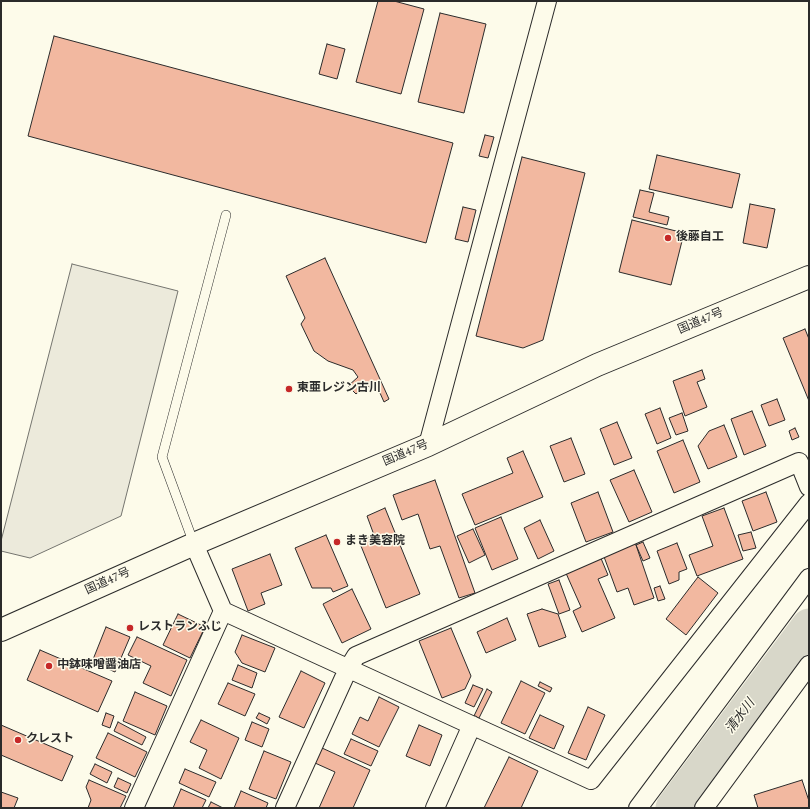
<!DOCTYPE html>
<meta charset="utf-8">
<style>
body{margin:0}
#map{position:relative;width:810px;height:809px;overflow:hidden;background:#fdfbea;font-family:Spectral,serif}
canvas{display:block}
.frame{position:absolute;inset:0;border:2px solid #2b2b2b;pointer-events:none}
</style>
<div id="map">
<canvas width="810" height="809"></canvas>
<div class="frame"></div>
</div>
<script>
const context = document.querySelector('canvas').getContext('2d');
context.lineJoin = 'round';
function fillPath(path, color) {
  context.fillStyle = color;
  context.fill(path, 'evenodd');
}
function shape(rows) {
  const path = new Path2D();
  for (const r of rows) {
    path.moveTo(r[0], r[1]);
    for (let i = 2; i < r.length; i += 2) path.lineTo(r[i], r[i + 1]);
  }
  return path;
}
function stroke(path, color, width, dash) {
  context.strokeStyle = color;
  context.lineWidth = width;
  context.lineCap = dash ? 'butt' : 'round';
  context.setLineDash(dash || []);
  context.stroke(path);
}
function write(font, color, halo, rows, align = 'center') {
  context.font = font + ' Spectral,"Noto Sans JP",serif';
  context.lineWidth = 3;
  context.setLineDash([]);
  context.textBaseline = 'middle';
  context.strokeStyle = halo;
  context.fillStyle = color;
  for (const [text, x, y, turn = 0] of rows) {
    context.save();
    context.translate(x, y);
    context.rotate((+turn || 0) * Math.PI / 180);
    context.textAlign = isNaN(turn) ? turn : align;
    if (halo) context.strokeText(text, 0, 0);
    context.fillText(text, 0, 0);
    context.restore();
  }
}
const parking = shape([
 [72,264,178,291,121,516,30,558,1,551,1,541,72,264]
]);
const river = shape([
 [673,808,809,626]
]);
const building = shape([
 [378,1,394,1,424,9,401,94,356,82,378,1],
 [440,13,486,24,464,113,418,102,440,13],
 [54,36,453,143,426,243,28,136,54,36],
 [327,44,345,49,337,79,319,74,327,44],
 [485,135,494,137,488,158,479,156,485,135],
 [657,155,740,174,732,208,649,189,657,155],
 [522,157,585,173,543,340,523,348,476,336,522,157],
 [640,190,654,193,649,212,669,217,667,225,633,217,640,190],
 [750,204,775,209,767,248,743,243,750,204],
 [463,207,476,210,468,242,455,239,463,207],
 [632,220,684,233,671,285,619,272,632,220],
 [325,258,389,399,384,402,380,393,366,385,356,394,348,386,358,377,353,370,328,361,314,351,301,324,305,318,286,276,325,258],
 [805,329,809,339,809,401,783,338,805,329],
 [702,370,705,379,697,382,707,407,685,416,673,381,702,370],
 [777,399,785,420,769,426,761,405,777,399],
 [660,408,671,438,657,444,645,414,660,408],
 [752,411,766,446,744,455,731,419,752,411],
 [682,413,688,431,676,435,669,418,682,413],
 [617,422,632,458,614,465,600,429,617,422],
 [724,425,737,457,708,469,698,446,709,431,724,425],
 [795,428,799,437,792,440,789,431,795,428],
 [571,438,585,474,564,482,550,446,571,438],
 [683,440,700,482,674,493,657,451,683,440],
 [523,451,543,497,475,525,462,494,513,473,507,458,523,451],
 [634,470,652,512,629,522,610,480,634,470],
 [435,480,475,593,459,598,440,546,430,549,418,514,402,520,393,495,435,480],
 [598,492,613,532,586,542,571,503,598,492],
 [766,492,777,522,753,531,742,501,766,492],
 [385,508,420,594,386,608,359,541,374,535,367,516,385,508],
 [724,508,743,559,697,576,689,555,713,546,702,516,724,508],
 [501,517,518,559,492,570,475,528,501,517],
 [540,520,554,551,538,559,524,528,540,520],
 [473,529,485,555,469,563,457,536,473,529],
 [751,532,756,548,743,551,738,535,751,532],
 [326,535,348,586,333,592,331,588,312,588,295,548,326,535],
 [635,542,654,598,634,605,628,588,617,592,603,554,635,542],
 [643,542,650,558,643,561,636,545,643,542],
 [677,543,687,569,679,572,679,580,669,584,657,551,677,543],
 [270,554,282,585,261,593,265,604,248,611,232,569,270,554],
 [600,556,608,575,598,579,615,618,582,632,573,611,581,607,565,571,600,556],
 [698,577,718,593,686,635,666,619,698,577],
 [559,580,570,610,559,614,548,584,559,580],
 [660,586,665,599,658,601,654,588,660,586],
 [352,589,371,629,342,643,323,604,352,589],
 [542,609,558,614,566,637,539,647,527,614,542,609],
 [178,614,205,627,190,658,163,645,178,614],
 [507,618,516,640,486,653,477,632,507,618],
 [106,627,130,637,115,672,92,662,106,627],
 [451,628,471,676,465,689,442,698,419,641,451,628],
 [242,635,275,648,265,672,242,663,235,652,242,635],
 [137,637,187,660,171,696,143,683,151,666,128,655,137,637],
 [40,650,112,681,98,712,27,680,40,650],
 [238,665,257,673,252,688,232,680,238,665],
 [301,671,325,683,304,728,279,717,301,671],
 [521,681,545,693,525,734,501,723,521,681],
 [540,682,552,688,550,692,538,686,540,682],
 [228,683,255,694,245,716,218,704,228,683],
 [473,685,483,689,474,707,465,703,473,685],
 [487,689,492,692,479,718,473,718,487,689],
 [135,692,167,706,155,735,123,721,135,692],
 [379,697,399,707,379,747,352,734,360,717,368,721,379,697],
 [588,707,605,715,586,760,568,753,588,707],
 [106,713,114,716,110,728,102,725,106,713],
 [259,713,270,718,267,724,256,718,259,713],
 [540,715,564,726,554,749,529,738,540,715],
 [201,720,239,738,221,779,199,768,207,750,190,742,201,720],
 [118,722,146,737,142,745,114,731,118,722],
 [252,722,269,729,262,747,245,740,252,722],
 [1,725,73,756,62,781,1,755,1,725],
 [419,725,442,735,430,766,406,756,419,725],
 [108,733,147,752,135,777,96,758,108,733],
 [351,739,378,751,371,766,344,754,351,739],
 [322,748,370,770,353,808,319,808,335,772,315,763,322,748],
 [264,751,291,762,276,799,249,789,264,751],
 [509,757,538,771,521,808,484,808,509,757],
 [95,764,112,772,107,783,90,774,95,764],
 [185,769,216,782,209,797,179,783,185,769],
 [118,778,131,784,127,793,114,787,118,778],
 [89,780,126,796,120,808,88,808,91,800,86,787,89,780],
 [802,780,809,801,809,808,758,808,754,795,802,780],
 [181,789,206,800,202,808,173,808,181,789],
 [241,791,268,803,266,808,234,808,241,791],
 [1,792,18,798,14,808,1,808,1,792],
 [211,802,223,808,208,808,211,802]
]);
const service = shape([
 [194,544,162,457,226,215]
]);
const minor = shape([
 [428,445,547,1],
 [194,544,223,611,591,780,809,503],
 [134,808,223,611],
 [285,808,348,669,356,656,799,462,809,487],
 [435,808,472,725],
 [638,808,809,578],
 [704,808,809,665]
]);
const trunk = shape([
 [1,630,194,544,428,445,597,365,809,277]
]);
const markers = [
 [668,238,4,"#c62828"],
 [289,389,4,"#c62828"],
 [337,542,4,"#c62828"],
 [130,628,4,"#c62828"],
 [49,666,4,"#c62828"],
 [18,740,4,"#c62828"]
];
const poiNames = [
 ["後藤自工",676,238],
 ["東亜レジン古川",297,389],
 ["まき美容院",345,542],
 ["レストランふじ",138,628],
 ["中鉢味噌醤油店",57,666],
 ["クレスト",26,740]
];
const streetNames = [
 ["国道47号",701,322,-23],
 ["国道47号",406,454,-23],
 ["国道47号",108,582,-24]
];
const waterNames = [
 ["清水川",741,717,-53]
];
fillPath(parking, '#eceadb');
stroke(parking, '#74746e', 1);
stroke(river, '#d8d7c9', 35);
fillPath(building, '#f2b8a0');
stroke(building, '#2b2b2b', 1);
stroke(service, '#2b2b2b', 10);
stroke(minor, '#2b2b2b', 20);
stroke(trunk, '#2b2b2b', 24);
stroke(service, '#fdfbea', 9);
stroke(minor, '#fdfbea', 18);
stroke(trunk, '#fdfbea', 22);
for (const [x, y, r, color] of markers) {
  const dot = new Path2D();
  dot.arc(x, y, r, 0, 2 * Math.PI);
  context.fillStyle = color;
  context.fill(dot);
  stroke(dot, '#fdfbea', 1.5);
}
write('bold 12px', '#2b2b2b', '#fdfbea', poiNames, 'left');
write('12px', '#2b2b2b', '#fdfbea', streetNames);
write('italic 13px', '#2b2b2b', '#fdfbea', waterNames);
</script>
